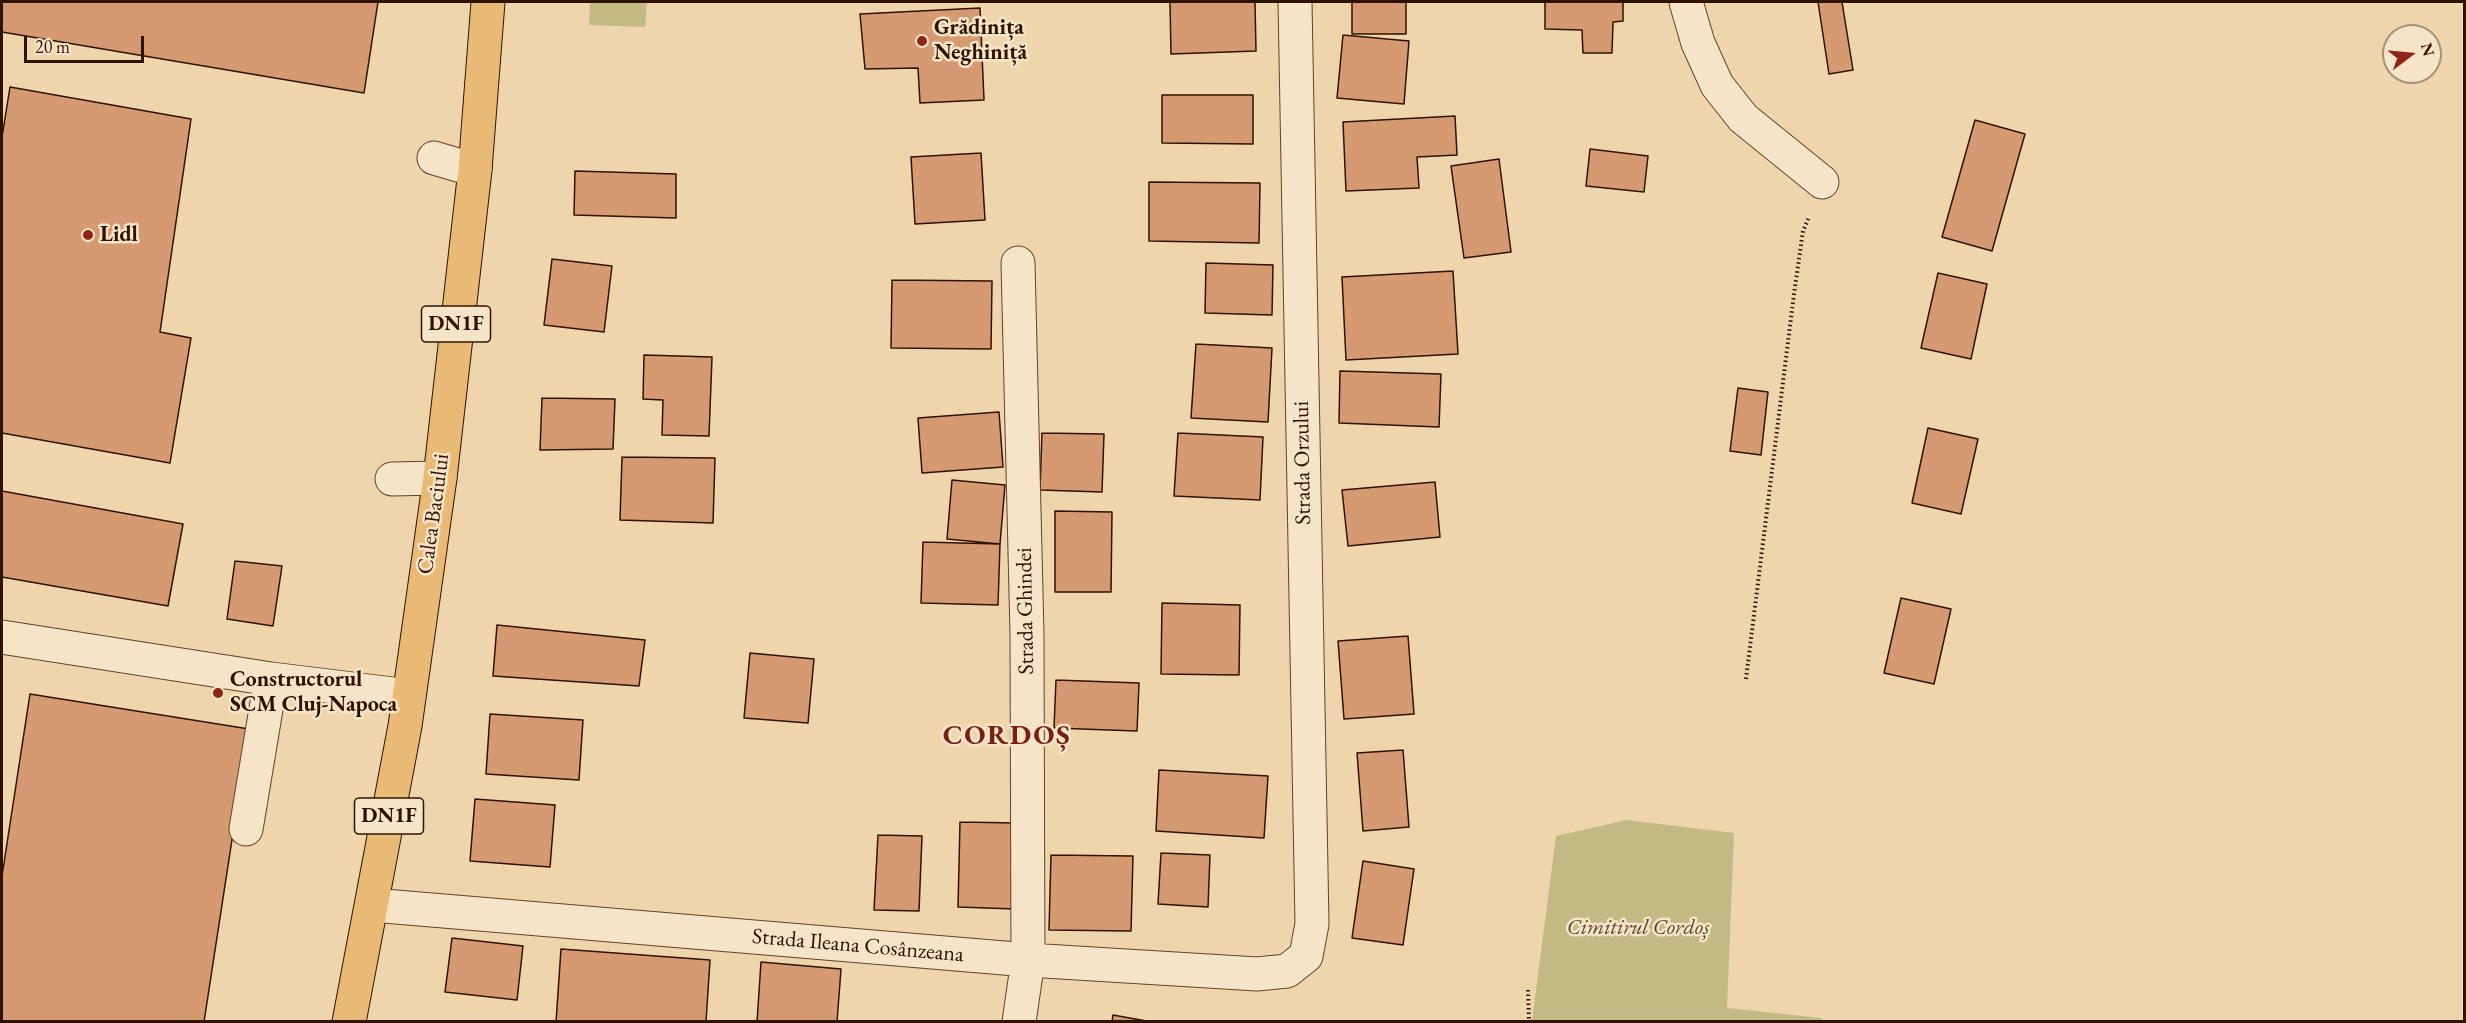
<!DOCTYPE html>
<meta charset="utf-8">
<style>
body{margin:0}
#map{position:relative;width:2466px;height:1023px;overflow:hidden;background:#efd5ab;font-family:"EB Garamond",serif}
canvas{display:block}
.frame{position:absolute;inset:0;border:3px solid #301200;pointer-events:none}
.north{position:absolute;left:2382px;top:24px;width:60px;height:60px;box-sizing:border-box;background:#f5e4c8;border:2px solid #a69078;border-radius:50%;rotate:74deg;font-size:16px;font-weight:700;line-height:24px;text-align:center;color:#301200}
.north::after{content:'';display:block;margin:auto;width:21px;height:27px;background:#8f2418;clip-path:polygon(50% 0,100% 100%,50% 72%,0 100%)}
.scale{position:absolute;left:24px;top:36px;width:120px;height:27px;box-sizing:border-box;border:3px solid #301200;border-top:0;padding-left:8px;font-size:18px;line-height:21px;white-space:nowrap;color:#301200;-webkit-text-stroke:4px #f5e4c8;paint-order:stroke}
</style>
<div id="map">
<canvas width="2466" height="1023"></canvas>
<div class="frame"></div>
<div class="north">N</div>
<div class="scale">20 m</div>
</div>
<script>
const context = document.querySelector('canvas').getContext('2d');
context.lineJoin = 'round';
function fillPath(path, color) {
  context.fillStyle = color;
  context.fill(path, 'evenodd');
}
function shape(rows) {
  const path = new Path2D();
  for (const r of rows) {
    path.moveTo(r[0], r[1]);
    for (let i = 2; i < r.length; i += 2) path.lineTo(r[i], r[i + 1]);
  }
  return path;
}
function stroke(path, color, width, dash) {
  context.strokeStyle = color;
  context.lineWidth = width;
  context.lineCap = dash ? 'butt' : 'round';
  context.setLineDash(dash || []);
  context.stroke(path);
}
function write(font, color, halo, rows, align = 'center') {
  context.font = font + ' "EB Garamond",serif';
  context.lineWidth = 5;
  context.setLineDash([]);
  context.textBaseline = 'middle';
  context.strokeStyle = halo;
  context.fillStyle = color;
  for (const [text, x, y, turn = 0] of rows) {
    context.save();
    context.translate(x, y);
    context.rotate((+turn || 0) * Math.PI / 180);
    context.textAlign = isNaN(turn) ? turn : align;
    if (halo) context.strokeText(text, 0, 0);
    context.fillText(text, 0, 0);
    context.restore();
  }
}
const green = shape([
 [590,2,647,2,645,27,589,25],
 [1627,820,1734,833,1727,1008,1822,1018,1821,1021,1532,1021,1556,836]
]);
const building = shape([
 [2,2,378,2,364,93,2,32,2,2],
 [1170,2,1255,2,1256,51,1171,54,1170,2],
 [1352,2,1406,2,1406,34,1352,34,1352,2],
 [1545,2,1623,2,1623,21,1613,22,1612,53,1583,53,1582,30,1545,29,1545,2],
 [1818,2,1842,2,1853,70,1829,74,1818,2],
 [980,8,984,100,920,103,918,68,865,69,860,14,980,8],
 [1343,35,1409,41,1404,104,1337,98,1343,35],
 [10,87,191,119,160,332,191,338,170,463,2,433,2,137,10,87],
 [1162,95,1253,95,1253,144,1162,143,1162,95],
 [1455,116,1457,155,1417,157,1419,188,1346,191,1343,122,1455,116],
 [1975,120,2025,134,1992,251,1942,237,1975,120],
 [1590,149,1648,156,1644,192,1586,186,1590,149],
 [981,153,985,220,915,224,911,157,981,153],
 [1499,159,1511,252,1464,258,1451,166,1499,159],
 [575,171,676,174,676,218,574,215,575,171],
 [1149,182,1260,183,1259,243,1149,241,1149,182],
 [552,259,612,266,604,332,544,325,552,259],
 [1206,263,1273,265,1272,315,1205,313,1206,263],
 [1453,271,1458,354,1346,360,1342,277,1453,271],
 [1938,273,1987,284,1971,359,1921,348,1938,273],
 [892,280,992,281,991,349,891,348,892,280],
 [1196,344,1272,348,1268,422,1191,418,1196,344],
 [644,355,712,357,709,436,662,435,663,400,643,399,644,355],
 [1340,371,1441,374,1439,427,1339,423,1340,371],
 [1738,388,1768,392,1761,455,1730,451,1738,388],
 [542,398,615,399,613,449,540,450,542,398],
 [999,412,1003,467,922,473,918,418,999,412],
 [1928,428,1978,439,1961,514,1912,503,1928,428],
 [1042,433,1104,434,1102,492,1040,490,1042,433],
 [1178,433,1263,437,1260,500,1174,496,1178,433],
 [622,457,715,458,713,523,620,520,622,457],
 [952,480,1005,485,1000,544,947,539,952,480],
 [1435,482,1440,537,1348,546,1342,490,1435,482],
 [2,491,183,524,168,606,2,577,2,491],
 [1055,511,1112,512,1111,592,1055,592,1055,511],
 [923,542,1000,544,998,605,921,603,923,542],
 [235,561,282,566,273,626,227,619,235,561],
 [1901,598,1951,609,1934,684,1884,673,1901,598],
 [1162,603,1240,605,1239,675,1161,674,1162,603],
 [497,625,645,640,639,686,493,676,497,625],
 [1408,636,1414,714,1344,719,1338,641,1408,636],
 [750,653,814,659,808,723,744,718,750,653],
 [1056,680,1139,683,1137,731,1054,728,1056,680],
 [30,694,249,729,204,1022,2,1022,2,876,30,694],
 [490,714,583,720,579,780,486,774,490,714],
 [1403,750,1409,827,1363,831,1357,753,1403,750],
 [1159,770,1268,776,1264,838,1156,831,1159,770],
 [475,799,555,805,550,867,470,861,475,799],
 [960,822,1017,823,1015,909,958,907,960,822],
 [878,835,922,836,919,911,874,910,878,835],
 [1161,853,1210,855,1208,907,1158,904,1161,853],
 [1051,855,1133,856,1131,931,1049,930,1051,855],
 [1363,861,1414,869,1403,945,1352,938,1363,861],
 [452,938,523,946,517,1000,445,992,452,938],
 [561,949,710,960,706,1022,556,1022,561,949],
 [761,962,841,969,837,1022,757,1022,761,962],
 [1113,1015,1152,1022,1112,1022,1113,1015]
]);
const path = shape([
 [1746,679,1794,294,1803,231,1809,217],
 [1528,990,1529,1022]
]);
const minor = shape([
 [1686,2,1698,43,1717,85,1743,118,1822,182],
 [434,158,475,170],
 [1018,263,1027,634,1028,960,1019,1022],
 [392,479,440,478],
 [2,637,271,679,409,696],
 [246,829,271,679],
 [372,905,1028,960,1257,974,1287,971,1306,956,1312,924,1295,2]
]);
const major = shape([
 [349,1022,405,726,440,478,475,170,488,2]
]);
const markers = [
 [922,41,6,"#8f2418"],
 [88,235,6,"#8f2418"],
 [218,693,6,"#8f2418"]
];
const shields = [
 [456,324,69],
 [389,816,69]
];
const shieldNames = [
 ["DN1F",456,324],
 ["DN1F",389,816]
];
const poiNames = [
 ["Grădinița",934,28],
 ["Neghiniță",934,53],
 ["Lidl",100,235],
 ["Constructorul",230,680],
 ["SCM Cluj-Napoca",230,705]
];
const streetNames = [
 ["Strada Orzului",1303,463,-91],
 ["Calea Baciului",434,514,-82],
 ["Strada Ghindei",1026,611,-91],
 ["Strada Ileana Cosânzeana",858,946,5]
];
const parkNames = [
 ["Cimitirul Cordoș",1638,928]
];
const districtNames = [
 ["CORDOȘ",1007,736]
];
fillPath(green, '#c1bb83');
fillPath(building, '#d69a72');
stroke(building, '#301200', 1.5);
stroke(minor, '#60432b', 35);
stroke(major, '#301200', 35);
stroke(path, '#301200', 4, [1.5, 3]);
stroke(minor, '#f5e4c8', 33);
stroke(major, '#e8ba76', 33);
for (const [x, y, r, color] of markers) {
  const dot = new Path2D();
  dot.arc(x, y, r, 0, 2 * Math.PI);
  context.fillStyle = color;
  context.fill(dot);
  stroke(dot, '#f5e4c8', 2);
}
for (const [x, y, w] of shields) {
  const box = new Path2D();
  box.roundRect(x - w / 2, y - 18, w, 36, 4.5);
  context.fillStyle = '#f5e4c8';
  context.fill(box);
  stroke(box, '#301200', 1.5);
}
write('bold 21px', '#301200', null, shieldNames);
write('bold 22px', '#301200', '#f5e4c8', poiNames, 'left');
write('22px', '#301200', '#f5e4c8', streetNames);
write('italic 22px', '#5c4527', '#f5e4c8', parkNames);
context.letterSpacing = '1.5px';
write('bold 28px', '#7a1f14', '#f5e4c8', districtNames);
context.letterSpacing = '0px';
</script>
